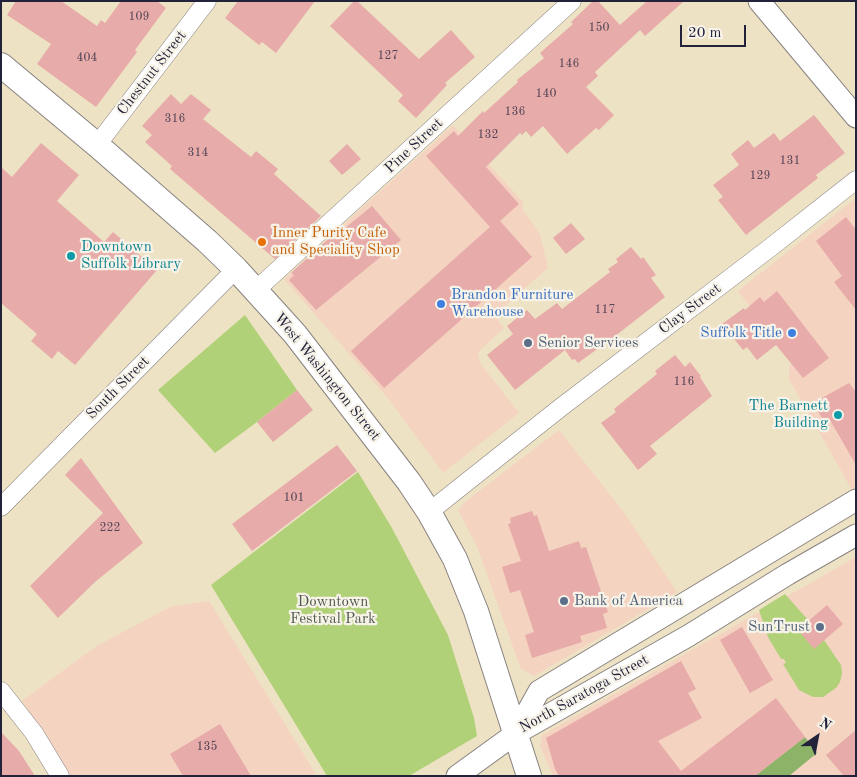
<!DOCTYPE html>
<style>
body{margin:0}
#map{position:relative;width:857px;height:777px;overflow:hidden;background:#eee2c4;font-family:"Old Standard TT",serif}
canvas{display:block}
.frame{position:absolute;inset:0;border:2px solid #22223b;pointer-events:none}
.north{position:absolute;left:792px;top:712px;width:50px;height:50px;-webkit-text-stroke:4px #f7f3e8;paint-order:stroke;rotate:33deg;font-size:14px;font-weight:700;line-height:20px;text-align:center;color:#22223b}
.north::after{content:'';display:block;margin:auto;width:18px;height:22px;background:#22223b;clip-path:polygon(50% 0,100% 100%,50% 72%,0 100%)}
.scale{position:absolute;left:680px;top:25px;width:66px;height:22px;box-sizing:border-box;border:2px solid #22223b;border-top:0;padding-left:6px;font-size:15px;line-height:18px;white-space:nowrap;color:#22223b;-webkit-text-stroke:4px #f7f3e8;paint-order:stroke}
</style>
<div id="map">
<canvas width="857" height="777"></canvas>
<div class="frame"></div>
<div class="north">N</div>
<div class="scale">20 m</div>
</div>
<script>
const context = document.querySelector('canvas').getContext('2d');
context.lineJoin = 'round';
function fillPath(path, color) {
  context.fillStyle = color;
  context.fill(path, 'evenodd');
}
function shape(rows) {
  const path = new Path2D();
  for (const r of rows) {
    path.moveTo(r[0], r[1]);
    for (let i = 2; i < r.length; i += 2) path.lineTo(r[i], r[i + 1]);
  }
  return path;
}
function stroke(path, color, width, dash) {
  context.strokeStyle = color;
  context.lineWidth = width;
  context.lineCap = dash ? 'butt' : 'round';
  context.setLineDash(dash || []);
  context.stroke(path);
}
function write(font, color, halo, rows, align = 'center') {
  context.font = font + ' "Old Standard TT",serif';
  context.lineWidth = 4.5;
  context.setLineDash([]);
  context.textBaseline = 'middle';
  context.strokeStyle = halo;
  context.fillStyle = color;
  for (const [text, x, y, turn = 0] of rows) {
    context.save();
    context.translate(x, y);
    context.rotate((+turn || 0) * Math.PI / 180);
    context.textAlign = isNaN(turn) ? turn : align;
    if (halo) context.strokeText(text, 0, 0);
    context.fillText(text, 0, 0);
    context.restore();
  }
}
const built = shape([
 [453,125,523,202,523,210,540,234,548,268,494,315,504,328,478,352,480,363,519,413,443,473,387,397,284,279],
 [856,198,856,488,852,490,789,379,789,367,792,361,738,291],
 [559,430,623,511,677,592,534,676,521,669,477,547,458,510,466,501],
 [856,557,856,776,553,776,540,746,542,735],
 [209,601,317,776,71,776,22,701,95,647,170,607]
]);
const green = shape([
 [245,315,297,390,257,422,215,453,158,390],
 [358,472,392,528,448,635,474,718,477,736,409,776,327,776,211,585],
 [785,594,809,621,798,630,824,640,841,665,842,673,840,682,836,688,823,697,813,697,799,690,783,664,786,663,784,659,781,659,768,637,759,610]
]);
const forest = shape([
 [805,737,817,753,789,776,755,776]
]);
const building = shape([
 [16,1,61,1,97,26,101,20,105,23,121,1,157,1,166,8,135,50,137,52,96,107,37,64,51,44,7,15],
 [238,1,315,1,276,53,262,42,259,45,225,18],
 [354,1,357,1,419,59,451,30,475,57,445,83,447,85,416,118,398,101,403,95,330,26],
 [593,1,598,1,620,25,647,1,684,1,645,36,640,30,595,72,598,76,586,87,614,115,599,130,596,128,567,154,543,126,531,137,526,131,522,135,520,133,486,167,519,204,500,221,532,257,384,388,351,351,490,227,426,156,454,131,458,136,483,111,484,113,518,82,517,80,544,58,540,53,573,24,571,22],
 [171,94,181,104,191,94,211,110,203,119,251,157,256,151,278,169,274,174,321,216,275,259,170,169,172,166,145,142,152,135,142,126],
 [814,115,845,153,816,175,818,178,746,235,718,200,723,197,713,185,739,165,731,154,748,140,754,148,774,133,780,141],
 [41,143,79,175,57,201,104,242,113,232,157,270,75,365,58,351,52,359,31,341,37,334,1,303,1,167,12,177],
 [347,144,361,159,342,175,329,161],
 [372,206,401,240,316,310,289,280,294,275,291,273,337,231,339,233],
 [846,217,856,230,856,310,834,282,842,276,816,241],
 [571,223,585,239,566,254,553,238],
 [631,247,641,259,643,257,656,275,651,278,665,297,614,337,578,363,575,359,572,360,565,350,515,390,487,355,513,334,507,326,527,310,535,319,557,303,562,309,610,272,608,269,618,262,616,259],
 [777,291,829,358,803,378,776,345,757,360,747,347,743,350,722,324,744,308,745,310,760,297,764,302],
 [675,355,685,367,690,362,701,376,700,377,712,396,650,446,657,454,638,470,601,423,616,412,614,409,657,374,655,371],
 [849,383,856,392,856,465,830,420,825,423,813,403],
 [297,390,313,410,273,442,257,422],
 [337,445,357,471,252,551,232,524],
 [81,458,143,543,95,582,58,618,30,586,103,513,65,475],
 [532,511,534,516,537,515,549,551,579,541,581,548,586,547,608,612,603,614,607,628,580,636,582,642,532,658,525,635,534,632,520,590,510,593,502,567,521,561,508,524,511,523,510,518],
 [827,605,843,624,814,649,798,630],
 [742,627,773,680,750,693,720,640],
 [681,661,696,689,688,693,702,718,658,741,681,771,776,698,805,737,755,776,559,776,555,769,546,738],
 [220,724,251,776,183,776,170,754],
 [856,730,856,776,844,776,826,755],
 [1,732,19,751,35,776,1,776]
]);
const minor = shape([
 [97,145,207,1],
 [256,290,572,1],
 [1,507,236,269],
 [429,512,560,408,771,247,856,180],
 [1,691,34,733,60,776]
]);
const tertiary = shape([
 [759,1,856,117],
 [515,734,539,691,856,500],
 [457,776,515,734,688,636,788,574,856,535]
]);
const secondary = shape([
 [1,65,97,145,207,241,236,269,295,334,409,482,429,512,455,559,476,611,529,776]
]);
const markers = [
 [262,242,5,"#e8710a"],
 [71,256,5,"#0f9aa8"],
 [441,304,5,"#3f7fe0"],
 [792,333,5,"#3f7fe0"],
 [528,343,5,"#5c6f8a"],
 [838,415,5,"#0f9aa8"],
 [564,601,5,"#5c6f8a"],
 [820,627,5,"#5c6f8a"]
];
const numberNames = [
 ["109",139,17],
 ["150",599,28],
 ["127",388,56],
 ["404",87,58],
 ["146",569,64],
 ["140",546,94],
 ["136",515,112],
 ["316",175,119],
 ["132",488,135],
 ["314",198,153],
 ["131",790,161],
 ["129",760,176],
 ["117",605,310],
 ["116",684,382],
 ["101",294,498],
 ["222",110,528],
 ["135",207,747]
];
const streetNames = [
 ["Chestnut Street",152,73,-52],
 ["Pine Street",414,146,-43],
 ["Clay Street",690,309,-37],
 ["West Washington Street",327,377,51],
 ["South Street",118,388,-45],
 ["North Saratoga Street",584,694,-29]
];
const foodNames = [
 ["Inner Purity Cafe",272,233],
 ["and Speciality Shop",272,250]
];
const cultureNames = [
 ["Downtown",81,247],
 ["Suffolk Library",81,264],
 ["The Barnett",828,406,"right"],
 ["Building",828,423,"right"]
];
const shopNames = [
 ["Brandon Furniture",451,295],
 ["Warehouse",451,312],
 ["Suffolk Title",782,333,"right"]
];
const serviceNames = [
 ["Senior Services",538,343],
 ["Bank of America",574,601],
 ["SunTrust",810,627,"right"]
];
const parkNames = [
 ["Downtown",333,602],
 ["Festival Park",333,619]
];
fillPath(built, '#f5d3c1');
fillPath(green, '#b1d178');
fillPath(forest, '#8cb368');
fillPath(building, '#e7aba9');
stroke(minor, '#888280', 19);
stroke(tertiary, '#888280', 23);
stroke(secondary, '#888280', 26);
stroke(minor, '#fff', 18);
stroke(tertiary, '#fff', 21);
stroke(secondary, '#fff', 24);
for (const [x, y, r, color] of markers) {
  const dot = new Path2D();
  dot.arc(x, y, r, 0, 2 * Math.PI);
  context.fillStyle = color;
  context.fill(dot);
  stroke(dot, '#f7f3e8', 2);
}
write('12px', '#534456', null, numberNames);
write('15px', '#22223b', '#f7f3e8', streetNames);
write('15px', '#c56008', '#f7f3e8', foodNames, 'left');
write('15px', '#0d838f', '#f7f3e8', cultureNames, 'left');
write('15px', '#366cbe', '#f7f3e8', shopNames, 'left');
write('15px', '#4e5e75', '#f7f3e8', serviceNames, 'left');
write('15px', '#4d574d', '#f7f3e8', parkNames);
</script>
